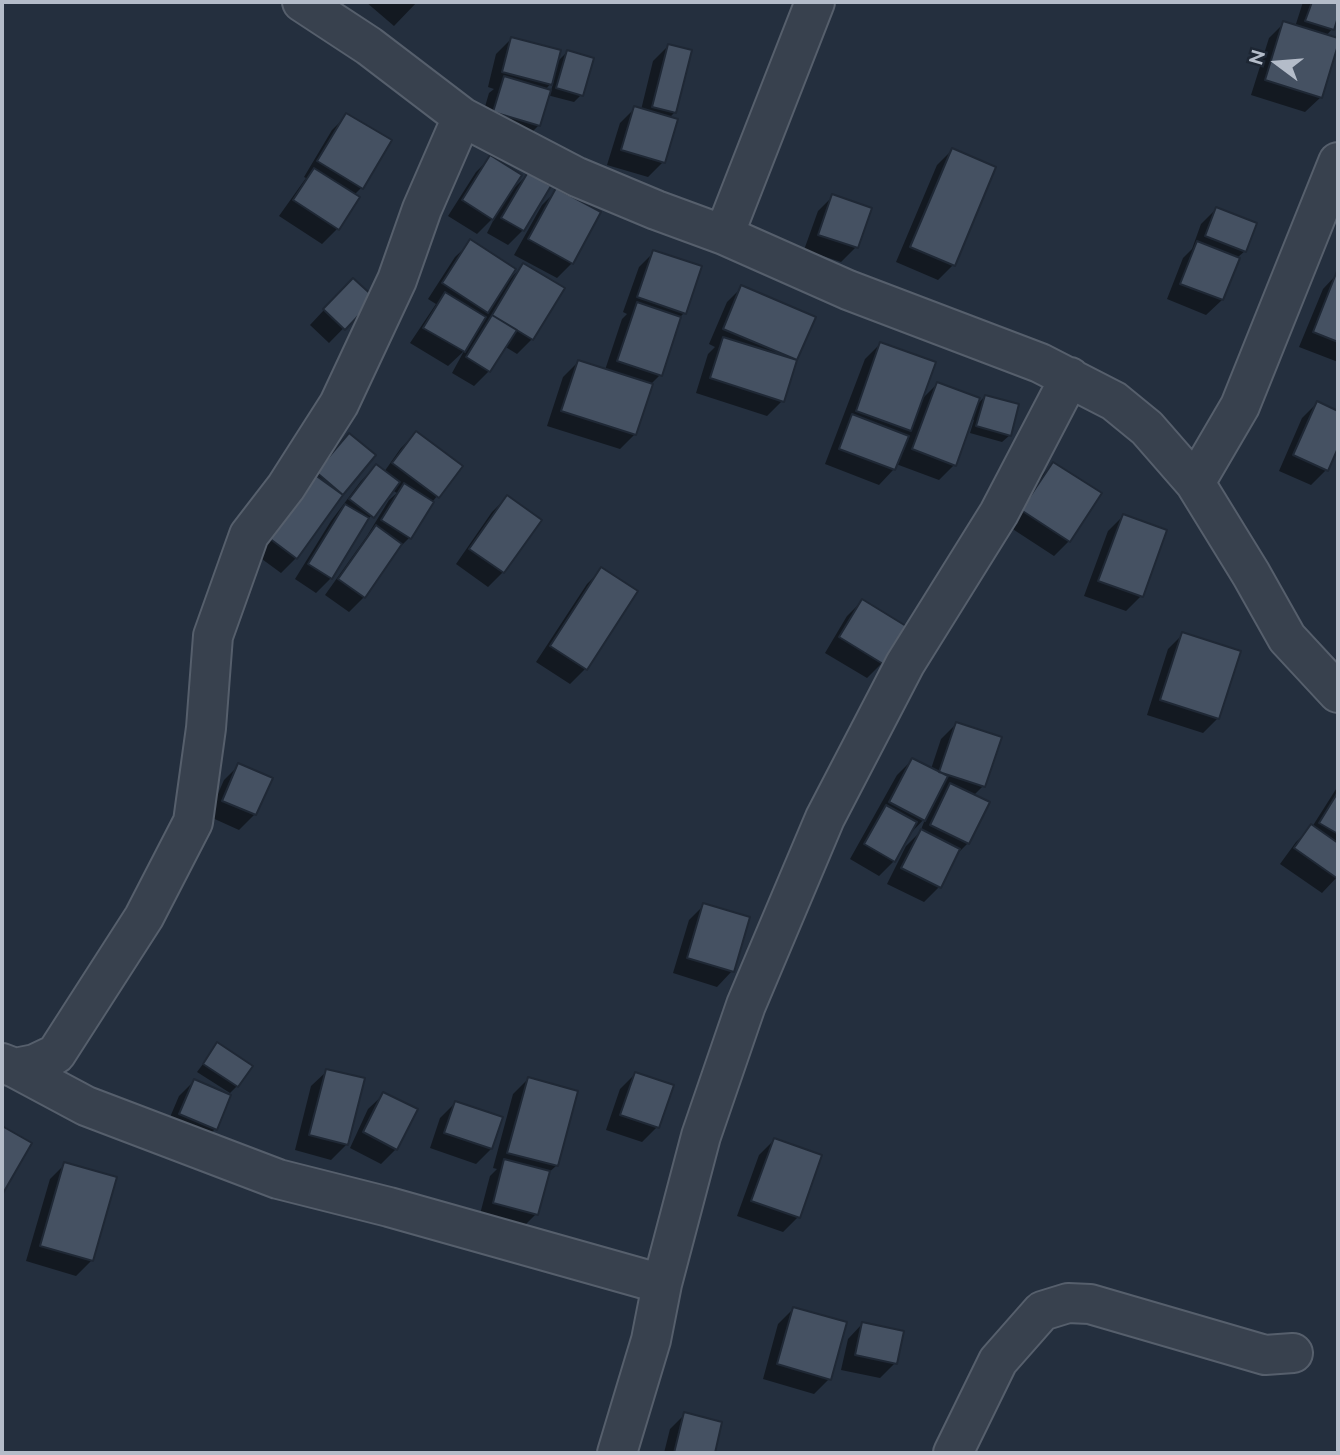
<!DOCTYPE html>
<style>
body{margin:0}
#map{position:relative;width:1340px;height:1455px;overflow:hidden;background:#242f3e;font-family:Raleway,sans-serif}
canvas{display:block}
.frame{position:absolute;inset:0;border:4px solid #b4bcc9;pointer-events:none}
.north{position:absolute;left:1242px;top:28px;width:70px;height:70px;-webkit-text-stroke:5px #1d2633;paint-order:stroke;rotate:286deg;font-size:19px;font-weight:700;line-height:28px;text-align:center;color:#b4bcc9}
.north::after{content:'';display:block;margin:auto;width:24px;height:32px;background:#b4bcc9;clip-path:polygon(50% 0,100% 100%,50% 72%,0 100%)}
</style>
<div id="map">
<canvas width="1340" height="1455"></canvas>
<div class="frame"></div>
<div class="north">N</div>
</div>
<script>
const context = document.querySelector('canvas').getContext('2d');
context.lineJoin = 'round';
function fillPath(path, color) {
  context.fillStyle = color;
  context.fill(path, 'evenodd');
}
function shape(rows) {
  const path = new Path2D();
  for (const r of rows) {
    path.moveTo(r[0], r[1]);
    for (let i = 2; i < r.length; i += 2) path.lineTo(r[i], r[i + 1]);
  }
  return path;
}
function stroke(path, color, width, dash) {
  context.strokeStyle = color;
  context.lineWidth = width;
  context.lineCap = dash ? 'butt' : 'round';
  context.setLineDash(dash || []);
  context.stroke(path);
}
const shadow = shape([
 [366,2,417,2,394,26],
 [1303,2,1338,2,1338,11,1332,29,1326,36,1321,97,1305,112,1251,95,1269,38,1284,23,1295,27],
 [511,39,556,63,567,52,581,95,574,102,547,95,539,125,524,140,479,127,489,93,494,89,488,87,496,54],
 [554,80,551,91,545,90],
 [668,46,675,112,669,118,663,162,648,177,607,165,620,123,635,108,641,110,653,61],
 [347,115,361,188,354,195,337,229,322,244,279,216,306,178,304,177,332,130],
 [952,150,953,265,938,280,896,262,937,165],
 [491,157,513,189,528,174,549,186,523,230,508,245,487,233,496,215,477,234,448,216,476,172],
 [557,190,572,263,557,278,514,255,542,205],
 [833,196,856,247,841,262,804,250,818,211],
 [1216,209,1245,251,1238,257,1222,300,1206,315,1167,299,1183,258,1192,249,1201,224],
 [471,242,510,279,523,265,532,339,517,354,504,346,489,371,474,386,452,373,464,351,448,366,410,343,436,304,428,299,455,257],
 [654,252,684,313,679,318,660,375,652,383,635,434,620,449,547,426,563,377,578,362,605,370,622,319,627,314,623,312,639,267],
 [1338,273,1338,362,1299,347,1323,289],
 [742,287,814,318,795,360,782,401,767,416,696,393,708,354,715,347,709,344,727,302],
 [338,295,373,298,329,343,310,325],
 [880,344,921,400,937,384,976,406,985,396,1010,435,1002,442,970,433,974,420,971,419,954,465,939,480,896,464,894,469,879,485,825,464,865,359],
 [1317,403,1338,413,1338,444,1326,470,1311,485,1279,471,1302,418],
 [416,433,461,467,428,507,409,538,394,553,364,597,349,612,325,595,367,536,389,500,397,493,392,490,362,527,331,578,316,593,295,579,331,521,361,481,376,466,384,472,401,448],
 [349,435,342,494,296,558,281,573,251,551,334,450],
 [1053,464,1069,541,1054,556,1008,526,1038,479],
 [507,497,503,572,488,587,456,564,492,512],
 [1123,516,1141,596,1126,611,1084,596,1108,531],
 [602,569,635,592,585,669,570,684,536,662,587,584],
 [862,601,882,663,867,678,825,653,847,616],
 [1183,634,1218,718,1203,733,1147,715,1168,649],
 [956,724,1000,739,983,786,973,796,968,843,954,857,939,887,924,902,887,884,906,846,920,832,926,817,909,835,894,861,879,876,850,859,897,775,912,760,931,769,941,739],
 [239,765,270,779,255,814,239,830,208,816,224,780],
 [1338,786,1338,876,1322,893,1280,864,1296,842,1312,827],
 [704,905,732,971,717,987,673,973,689,920],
 [218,1044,237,1086,230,1093,197,1072],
 [327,1071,346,1145,331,1160,295,1150,311,1086],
 [635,1074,657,1127,642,1142,606,1130,620,1089],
 [528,1079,576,1092,556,1166,546,1175,536,1214,521,1229,479,1218,490,1176,497,1169,493,1168,513,1094],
 [194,1081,215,1129,200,1144,165,1129,179,1096],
 [384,1094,396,1149,381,1164,350,1148,368,1109],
 [455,1103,491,1149,476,1164,430,1148,440,1118],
 [774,1140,820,1156,798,1217,783,1232,737,1216,759,1155],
 [65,1164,115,1179,91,1261,76,1276,26,1261,50,1179],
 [793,1309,829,1379,814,1394,763,1379,778,1324],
 [863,1323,895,1363,880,1378,841,1370,848,1339],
 [685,1414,720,1423,713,1453,664,1453,670,1429]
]);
const building = shape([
 [1312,2,1338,2,1338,17,1334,30,1305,21,1312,2],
 [1283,21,1338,38,1338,45,1322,98,1265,80,1283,21],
 [511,37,561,50,552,85,502,72,511,37],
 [668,44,692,50,676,113,652,107,668,44],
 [567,50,594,58,583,96,556,88,567,50],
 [504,76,551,90,540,126,493,112,504,76],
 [634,106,678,119,665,163,621,150,634,106],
 [346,113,392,140,363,189,317,161,346,113],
 [952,148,996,167,955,266,910,247,952,148],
 [490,155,522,175,493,220,462,200,490,155],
 [314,168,360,197,339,230,293,200,314,168],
 [528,172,551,186,524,231,501,218,528,172],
 [556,188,601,212,573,264,528,239,556,188],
 [832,194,872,208,858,248,818,235,832,194],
 [1216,207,1257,223,1246,252,1205,236,1216,207],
 [470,239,516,269,488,313,442,283,470,239],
 [1197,241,1240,258,1223,300,1180,284,1197,241],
 [653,250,702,266,686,314,637,297,653,250],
 [523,263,565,288,533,340,492,315,523,263],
 [1337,271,1338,272,1338,342,1313,332,1337,271],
 [353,278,375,298,345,330,323,309,353,278],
 [741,285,816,317,797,360,723,329,741,285],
 [445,292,486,317,465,352,423,328,445,292],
 [637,302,681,317,662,376,617,361,637,302],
 [492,315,517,330,490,372,466,357,492,315],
 [723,337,797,360,784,402,710,378,723,337],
 [880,342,936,362,911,431,856,411,880,342],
 [578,360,653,384,636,435,561,411,578,360],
 [937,382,980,398,956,466,912,449,937,382],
 [985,395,1019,404,1011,436,976,426,985,395],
 [1317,401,1338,411,1338,448,1328,471,1293,455,1317,401],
 [852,414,909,436,895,470,839,449,852,414],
 [416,431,463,466,439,498,392,463,416,431],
 [349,433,376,455,343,495,316,472,349,433],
 [1053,462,1102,493,1070,542,1021,510,1053,462],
 [376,464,400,482,374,518,349,499,376,464],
 [311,472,343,495,297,559,265,535,311,472],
 [404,483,434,502,411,539,381,520,404,483],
 [507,495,542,520,504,573,469,549,507,495],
 [345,504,369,518,332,579,308,564,345,504],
 [1123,514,1167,530,1143,597,1098,581,1123,514],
 [376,525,402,544,365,598,338,579,376,525],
 [601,567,638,591,587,670,550,646,601,567],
 [862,599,906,626,883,664,839,637,862,599],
 [1182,632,1241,651,1219,719,1160,700,1182,632],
 [956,722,1002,737,985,787,939,772,956,722],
 [912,758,948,776,925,821,889,802,912,758],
 [238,763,273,778,256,815,222,801,238,763],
 [950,783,990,802,969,844,930,825,950,783],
 [1338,792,1338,834,1319,823,1338,792],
 [886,805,917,822,895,862,864,844,886,805],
 [1311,824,1338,843,1338,879,1294,848,1311,824],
 [921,829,960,849,941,888,901,868,921,829],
 [703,903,750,917,734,972,687,958,703,903],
 [217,1042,253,1066,238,1087,203,1064,217,1042],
 [326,1069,365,1078,348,1145,309,1135,326,1069],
 [635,1072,674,1085,659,1128,620,1115,635,1072],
 [528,1077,578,1091,558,1166,507,1153,528,1077],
 [194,1079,231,1095,217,1130,179,1114,194,1079],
 [383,1092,418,1109,397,1150,363,1132,383,1092],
 [455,1101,503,1117,492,1149,444,1133,455,1101],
 [2,1126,32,1143,2,1195,2,1126],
 [774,1138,822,1155,800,1218,751,1201,774,1138],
 [504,1159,550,1171,538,1215,493,1203,504,1159],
 [64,1162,117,1177,93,1261,40,1246,64,1162],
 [793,1307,847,1322,831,1380,777,1364,793,1307],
 [862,1322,904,1331,897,1364,855,1355,862,1322],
 [684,1412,722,1422,715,1453,674,1453,684,1412]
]);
const minor = shape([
 [302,2,369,46,462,117,577,177,656,210,724,235,848,290,1040,363,1114,401,1147,428,1195,483,1251,574,1287,638,1338,693],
 [724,235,815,2],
 [1195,483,1240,406,1338,162],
 [2,1063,15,1068,35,1064,56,1054,144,917,193,822,206,728,213,636,249,535,286,487,339,404,397,280,422,209,462,117],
 [15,1068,86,1106,278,1179,389,1207,662,1284],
 [617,1453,651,1340,662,1284,701,1136,746,1005,825,818,905,664,999,513,1070,377],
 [953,1453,998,1361,1042,1311,1068,1303,1090,1304,1265,1355,1293,1353]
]);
fillPath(shadow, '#0007');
fillPath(building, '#455162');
stroke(building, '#1f2835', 2);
stroke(minor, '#565f6c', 42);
stroke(minor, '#38414e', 38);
</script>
